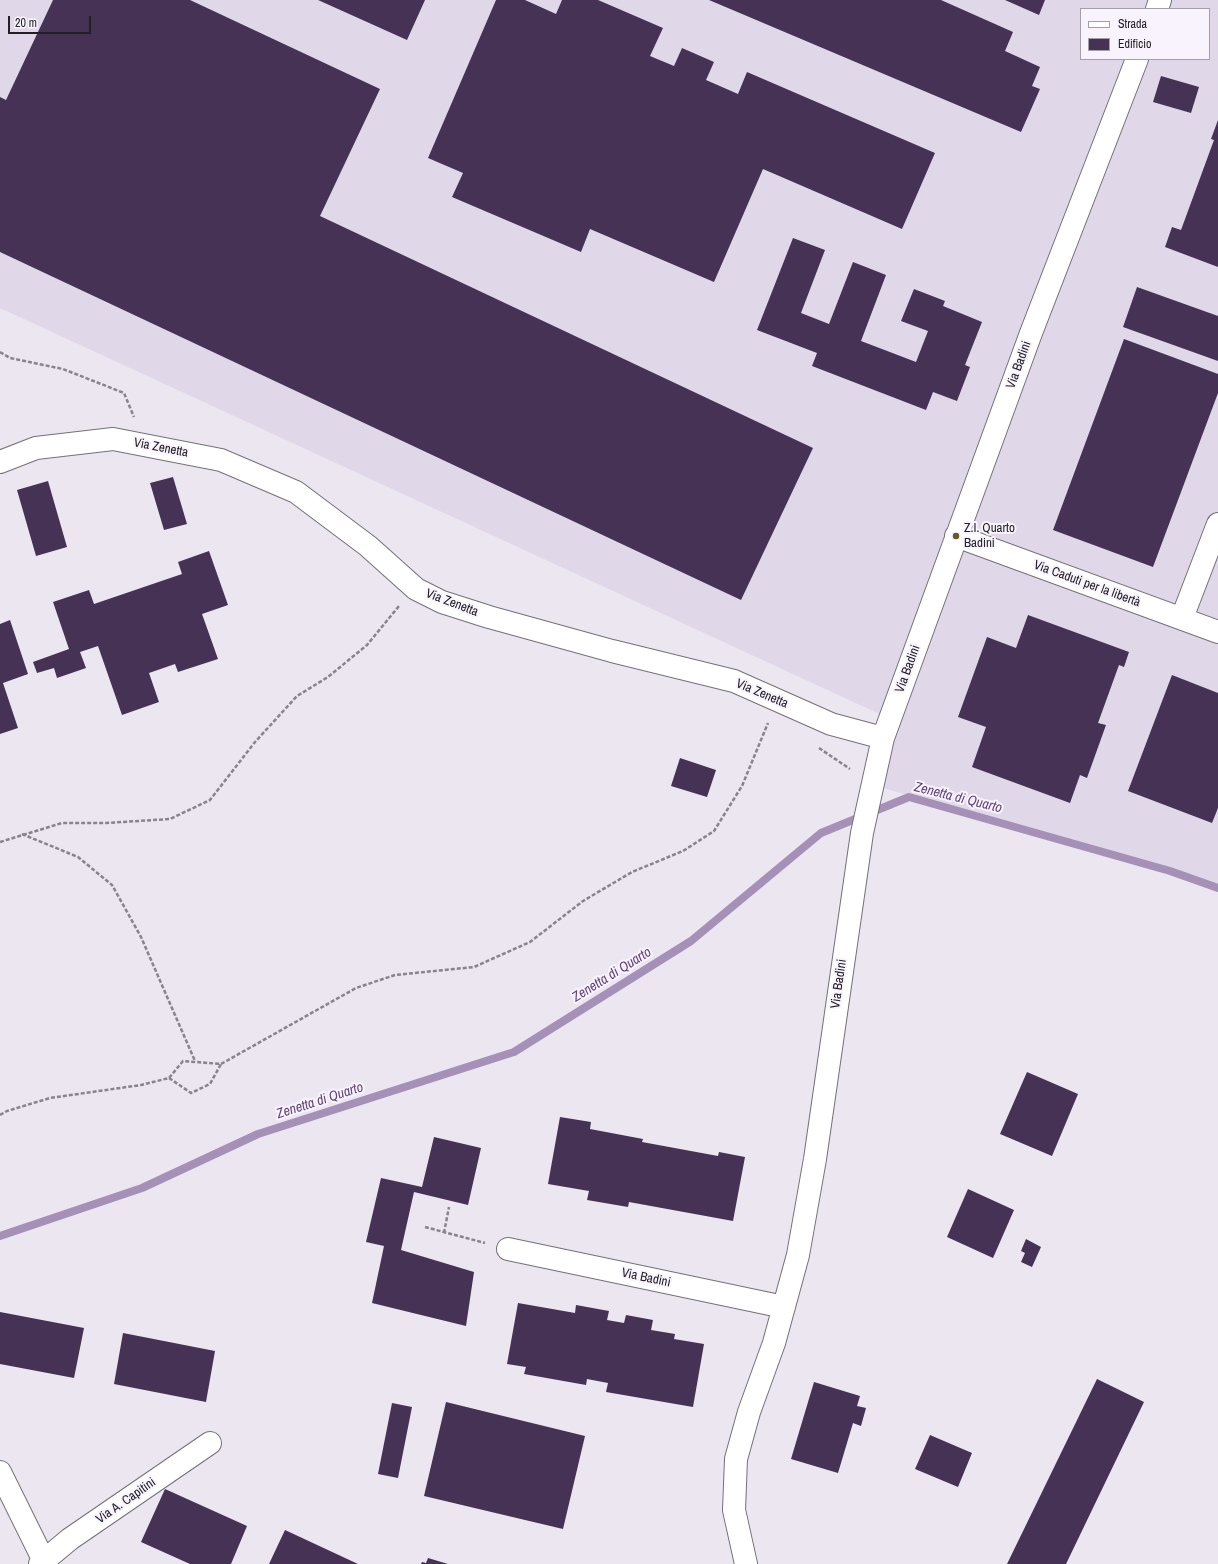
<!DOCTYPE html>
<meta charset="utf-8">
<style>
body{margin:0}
#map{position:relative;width:1218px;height:1564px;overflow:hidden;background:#ebe6f0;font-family:"Archivo Narrow",sans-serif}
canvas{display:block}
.legend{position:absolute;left:1080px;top:8px;width:130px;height:52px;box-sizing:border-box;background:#f8f3fd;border:1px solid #a29fa6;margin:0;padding:5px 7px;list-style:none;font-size:12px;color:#222024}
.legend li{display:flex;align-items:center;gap:8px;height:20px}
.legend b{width:20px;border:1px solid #a29fa6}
.scale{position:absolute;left:8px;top:16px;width:83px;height:18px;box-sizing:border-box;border:2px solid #222024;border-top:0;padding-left:5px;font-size:12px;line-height:14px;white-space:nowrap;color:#222024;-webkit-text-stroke:3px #f8f3fd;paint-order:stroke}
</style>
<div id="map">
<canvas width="1218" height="1564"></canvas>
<ul class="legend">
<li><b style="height:5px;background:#fff"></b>Strada</li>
<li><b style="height:11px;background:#453255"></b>Edificio</li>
</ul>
<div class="scale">20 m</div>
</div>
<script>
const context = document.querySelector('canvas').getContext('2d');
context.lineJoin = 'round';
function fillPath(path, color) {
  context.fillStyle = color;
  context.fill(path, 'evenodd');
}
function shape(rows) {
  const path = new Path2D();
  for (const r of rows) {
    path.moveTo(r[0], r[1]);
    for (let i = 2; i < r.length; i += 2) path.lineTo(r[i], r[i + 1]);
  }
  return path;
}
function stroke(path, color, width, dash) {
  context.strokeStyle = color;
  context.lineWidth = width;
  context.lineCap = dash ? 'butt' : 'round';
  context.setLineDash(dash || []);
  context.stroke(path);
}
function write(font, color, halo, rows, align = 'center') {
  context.font = font + ' "Archivo Narrow",sans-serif';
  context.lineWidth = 4;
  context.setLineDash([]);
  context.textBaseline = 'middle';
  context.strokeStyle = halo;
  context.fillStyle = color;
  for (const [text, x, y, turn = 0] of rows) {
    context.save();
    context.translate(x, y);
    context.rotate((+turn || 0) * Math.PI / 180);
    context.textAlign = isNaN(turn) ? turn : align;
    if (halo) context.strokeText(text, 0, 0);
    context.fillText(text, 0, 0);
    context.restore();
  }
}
const built = shape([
 [0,0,1218,0,1218,888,867,783,886,717,0,308],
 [1081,9,1209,9,1209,59,1081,59]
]);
const stream = shape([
 [0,1236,142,1188,258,1134,514,1052,691,941,821,833,909,797,1170,871,1218,888]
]);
const building = shape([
 [53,0,190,0,380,89,320,216,813,448,741,600,0,252,0,97,6,100],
 [318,0,425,0,407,40],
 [496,0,525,0,556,14,562,0,598,0,663,28,650,56,674,66,682,48,714,62,706,80,738,94,747,72,935,153,902,229,763,169,714,282,590,229,581,252,452,197,463,173,428,158],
 [709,0,941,0,1013,32,1005,51,1040,67,1032,86,1040,89,1021,132],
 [1005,0,1045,0,1039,15],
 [1161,76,1199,87,1191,113,1153,102],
 [1218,120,1218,267,1165,247,1172,227,1181,230,1214,140,1211,139],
 [793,238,825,250,801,313,829,324,853,262,886,275,861,341,916,362,928,331,901,321,914,289,945,301,943,306,982,322,965,365,970,367,957,401,933,392,926,410,812,366,817,353,757,330],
 [1137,287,1218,316,1218,361,1123,327],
 [1124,339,1218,374,1218,393,1153,567,1053,530],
 [173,477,187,524,164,530,150,483],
 [48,481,67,547,36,556,17,490],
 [209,551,228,605,202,614,218,659,178,672,175,664,149,673,159,702,122,715,98,646,80,652,86,668,57,678,54,668,37,673,33,662,69,649,53,602,89,590,94,604,182,574,178,562],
 [1028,615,1129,652,1124,667,1119,665,1098,723,1106,725,1087,778,1080,775,1070,803,972,767,986,727,958,717,987,637,1016,648],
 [10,620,28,674,3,683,18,728,0,734,0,624],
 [1172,675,1218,693,1218,808,1212,823,1128,791],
 [680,758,716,770,707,797,671,786],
 [1027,1072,1078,1094,1052,1156,1000,1134],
 [560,1117,591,1122,590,1129,643,1139,642,1142,718,1156,719,1152,745,1157,733,1221,629,1202,628,1207,587,1200,589,1191,548,1184],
 [434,1137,481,1148,468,1205,414,1192,401,1250,474,1272,466,1326,372,1303,384,1246,366,1242,381,1178,422,1187],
 [968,1189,1014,1210,993,1258,947,1237],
 [1026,1239,1041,1247,1032,1267,1021,1262,1025,1253,1021,1251],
 [518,1303,575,1313,576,1305,609,1311,607,1320,624,1323,626,1315,653,1320,651,1330,675,1334,674,1339,704,1344,693,1407,606,1392,608,1383,587,1379,586,1385,524,1374,526,1367,507,1364],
 [0,1312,84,1328,74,1378,0,1364],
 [123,1333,215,1351,206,1402,114,1384],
 [1097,1379,1144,1402,1066,1564,1007,1564],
 [814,1382,860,1396,857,1406,866,1408,861,1426,853,1423,838,1473,791,1459],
 [446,1402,585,1436,563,1529,424,1496],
 [392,1403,412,1407,398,1478,378,1474],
 [930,1435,972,1453,958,1487,915,1469],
 [165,1489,247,1526,231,1564,190,1564,141,1542],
 [285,1530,358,1564,269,1564],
 [428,1558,448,1564,421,1564,422,1562,426,1563]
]);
const path = shape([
 [0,352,10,358,63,369,124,393,134,417],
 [819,748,850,769],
 [22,834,78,857,112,885,141,937,195,1061],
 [0,842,62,823,106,823,170,819,210,800,255,742,297,696,328,677,367,645,399,606],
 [169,1078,191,1093,210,1084,221,1064],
 [0,1115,7,1111,50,1098,141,1085,169,1078,183,1061,221,1064,356,988,395,975,474,967,530,942,583,901,632,872,683,851,714,831,742,786,768,723],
 [425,1227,485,1243],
 [444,1233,449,1207]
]);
const minor = shape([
 [1157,9,1160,0],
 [0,462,36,448,113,439,221,460,296,492,368,546,416,589,442,602,489,617,612,651,734,681,831,724,883,738],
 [956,536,1218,632],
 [1182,618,1218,524],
 [508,1249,784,1307],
 [0,1472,44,1561],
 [40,1564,70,1539,210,1443],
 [746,1564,734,1510,736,1459,749,1412,774,1343,798,1255,815,1159,862,833,883,738,1031,333,1137,59]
]);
const markers = [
 [956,536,4,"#6c5726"]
];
const streetNames = [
 ["Via Badini",1019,365,-70],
 ["Via Zenetta",161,448,11],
 ["Via Caduti per la libertà",1087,584,20],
 ["Via Zenetta",452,603,21],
 ["Via Badini",908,669,-70],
 ["Via Zenetta",762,694,23],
 ["Via Badini",839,984,-82],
 ["Via Badini",646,1278,12],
 ["Via A. Capitini",126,1501,-35]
];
const poiNames = [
 ["Z.I. Quarto",964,529],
 ["Badini",964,544]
];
const waterNames = [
 ["Zenetta di Quarto",958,798,14],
 ["Zenetta di Quarto",612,975,-32],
 ["Zenetta di Quarto",320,1101,-18]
];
fillPath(built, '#e0d8e9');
stroke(stream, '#a590b8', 8);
fillPath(building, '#453255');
stroke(minor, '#757079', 24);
stroke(path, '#87848b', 2.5, [4, 2]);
stroke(minor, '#fff', 22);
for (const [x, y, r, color] of markers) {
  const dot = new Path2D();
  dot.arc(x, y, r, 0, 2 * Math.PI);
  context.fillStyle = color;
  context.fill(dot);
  stroke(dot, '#f8f3fd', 1.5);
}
write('13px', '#222024', '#f8f3fd', streetNames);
write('13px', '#222024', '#f8f3fd', poiNames, 'left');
write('italic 14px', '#61447a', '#f8f3fd', waterNames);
</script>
